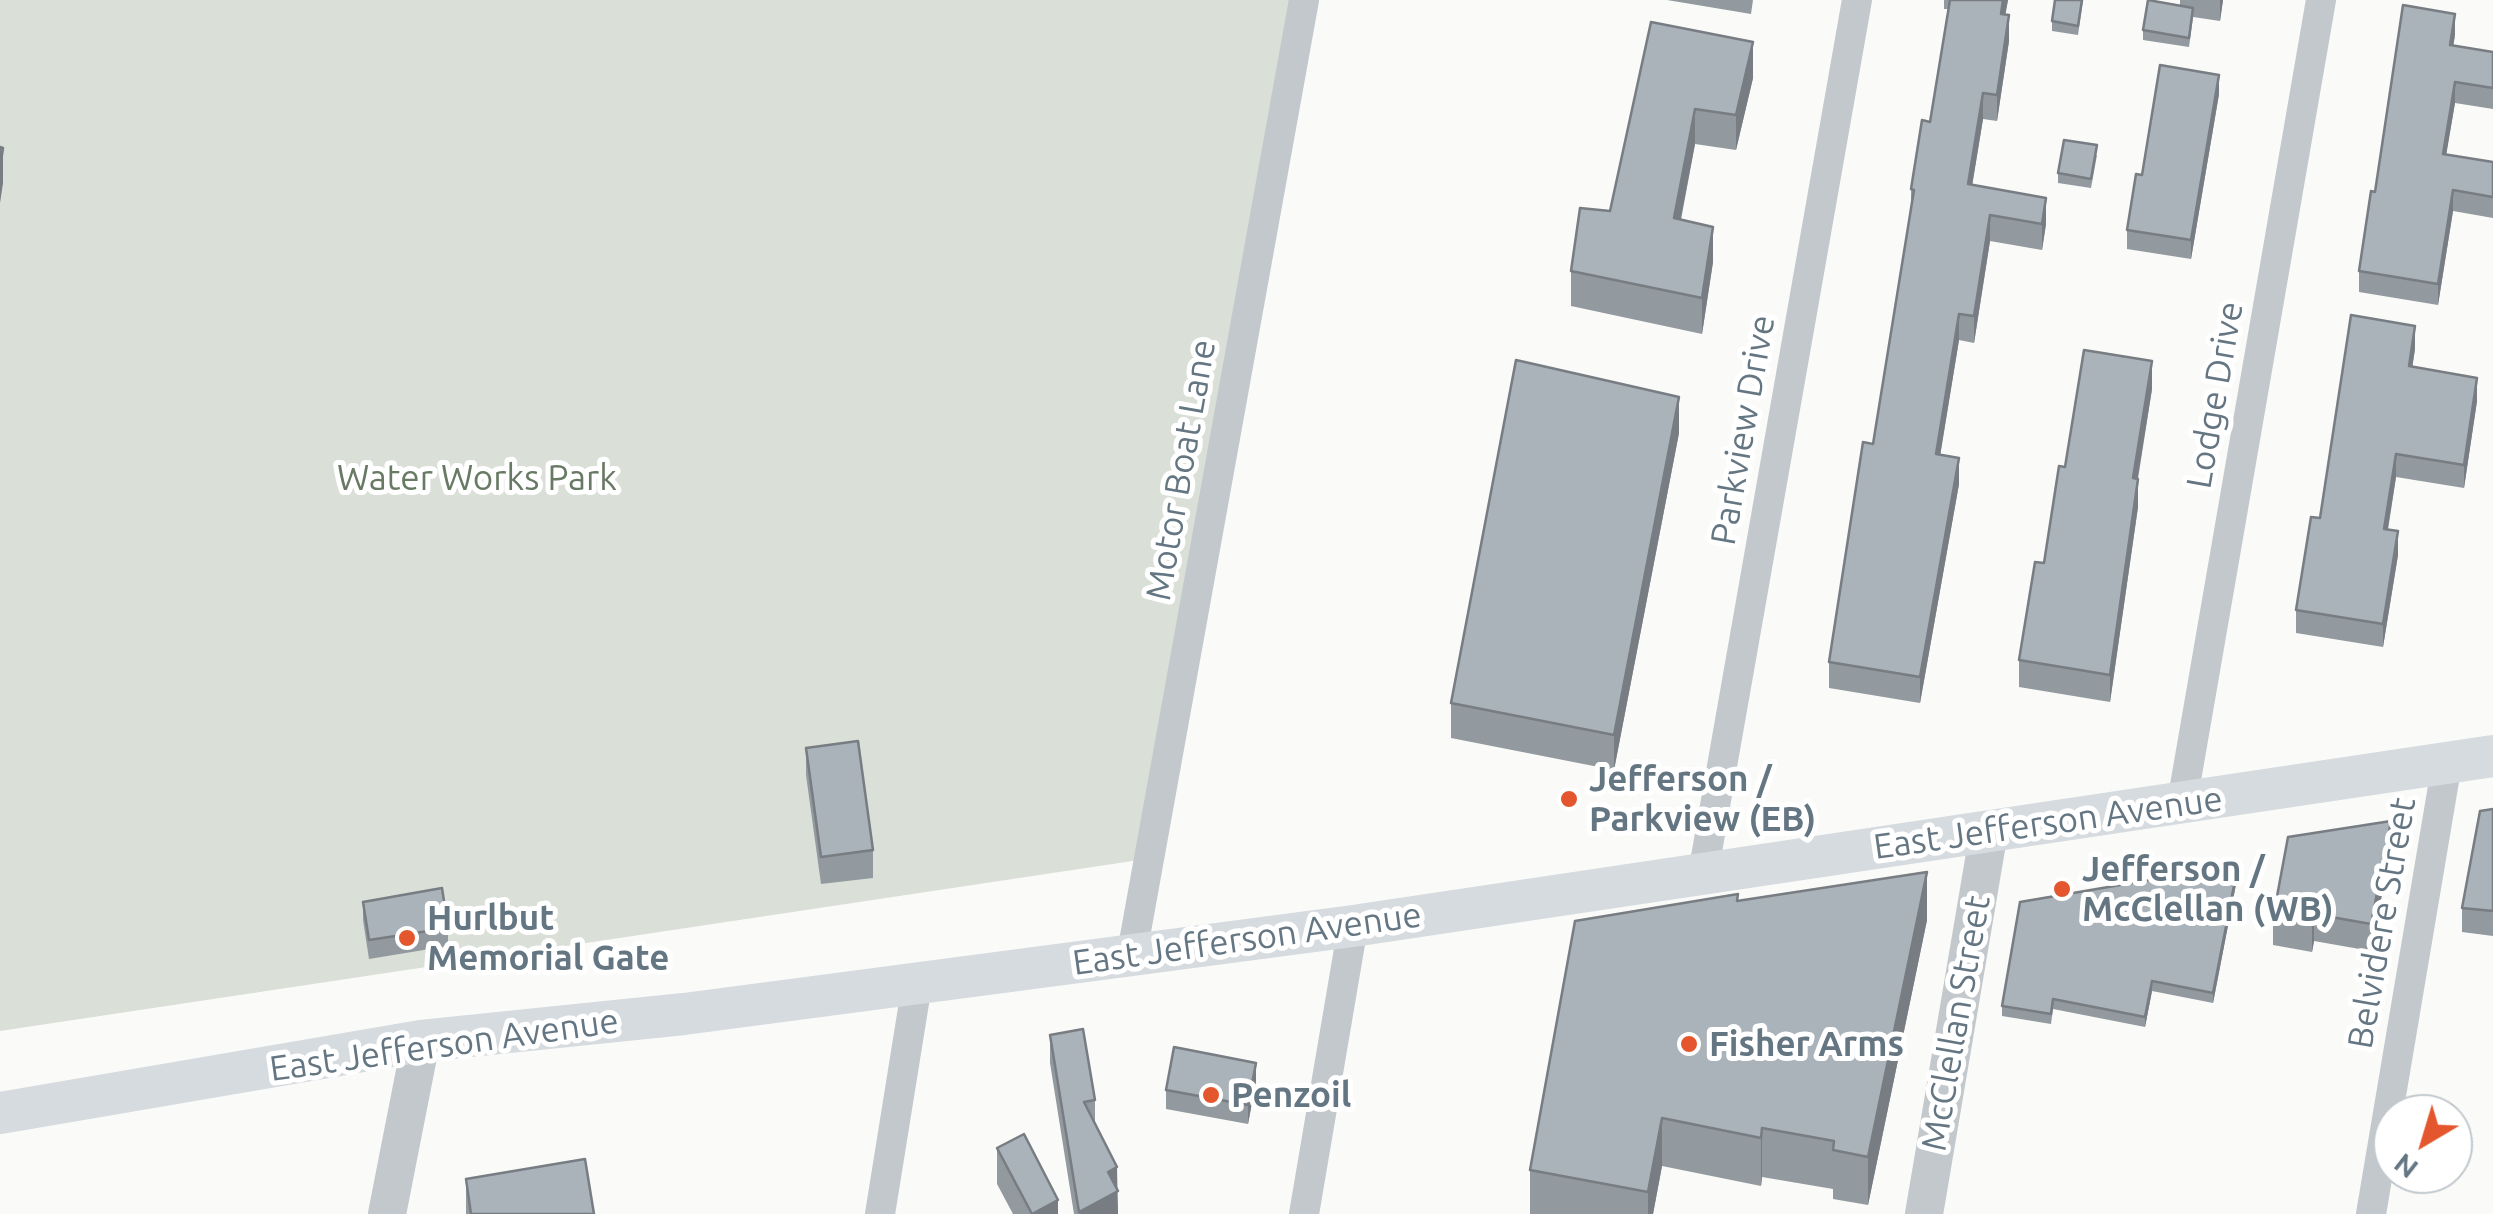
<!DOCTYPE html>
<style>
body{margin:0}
#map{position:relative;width:2493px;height:1214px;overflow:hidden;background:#fafaf8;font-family:Ubuntu,sans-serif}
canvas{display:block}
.north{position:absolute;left:2373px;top:1094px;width:100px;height:100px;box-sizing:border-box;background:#fff;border:2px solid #c1c8cd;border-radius:50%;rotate:218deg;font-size:28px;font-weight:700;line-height:40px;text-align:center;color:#657683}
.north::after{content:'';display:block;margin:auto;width:35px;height:45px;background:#e4572e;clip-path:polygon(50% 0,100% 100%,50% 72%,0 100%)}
</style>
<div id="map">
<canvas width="2493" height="1214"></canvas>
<div class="north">N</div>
</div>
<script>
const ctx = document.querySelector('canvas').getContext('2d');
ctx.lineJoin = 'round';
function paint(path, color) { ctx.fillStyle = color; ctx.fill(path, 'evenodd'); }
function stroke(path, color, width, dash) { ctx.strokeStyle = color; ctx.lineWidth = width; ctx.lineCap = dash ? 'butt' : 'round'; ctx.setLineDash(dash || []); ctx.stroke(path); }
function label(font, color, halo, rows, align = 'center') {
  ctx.font = font + ' Ubuntu,sans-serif'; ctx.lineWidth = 10; ctx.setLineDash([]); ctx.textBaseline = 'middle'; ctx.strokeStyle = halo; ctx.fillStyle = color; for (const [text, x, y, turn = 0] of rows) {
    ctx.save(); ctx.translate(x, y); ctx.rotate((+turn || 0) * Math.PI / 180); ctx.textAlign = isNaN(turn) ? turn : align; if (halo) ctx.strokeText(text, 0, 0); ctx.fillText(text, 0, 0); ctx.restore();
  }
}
const green = new Path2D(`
 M0,0h1294l-155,860 -1139,171z`);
const minor = new Path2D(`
 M2182,803l139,-803
 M1703,874l154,-874
 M1132,953l172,-953
 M880,1214l37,-230
 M1304,1214l49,-288
 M2371,1214l76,-451`);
const tertiary = new Path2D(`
 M387,1214l34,-173
 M1924,1214l65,-383`);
const secondary = new Path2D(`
 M0,1113l421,-72 263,-27 669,-88 1140,-170`);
const wall = new Path2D(`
 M1667,0h86l-2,14z
 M1944,0h64l-3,14 4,27 -12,80 -14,-2 -11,66 74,39 -4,26 -52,-9 -16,102 -15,-3 -19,115 19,29 -39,219 -91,-15v-26l44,-218 38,-234v-21l19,-67 18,-113h-4z
 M2083,0l-5,35 -26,-4v-10z
 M2180,0h43l-3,21 -27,-4 -4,30 -46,-7v-10l37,-24z
 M1651,22l102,56 -17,72 -41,-6 -14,76 32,42 -11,72 -131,-28v-35l39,-60z
 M2455,35l-2,11 40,6v57l-38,-6 -9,51 47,8v56l-40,-7 -15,94 -79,-13v-21z
 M2219,94l-28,165 -64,-10v-19l15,-55z
 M2097,155l-6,33 -33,-5v-10z
 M2415,349l-3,18 65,34 -13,87 -68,-11 -8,53 10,25 -15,92 -87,-14v-23l24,-92z
 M2152,389l-14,90v28l-28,195 -91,-15v-27l25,-97 21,-96z
 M1679,433l-65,337 -163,-32v-35z
 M806,748l67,102v28l-52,6 -15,-109z
 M2493,809v127l-31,-4v-24z
 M2391,848l-20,103 -57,-10 -2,11 -39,-7v-27z
 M2238,874l-25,129 -61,-12 -7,36 -92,-18 -2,15 -49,-8v-10z
 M1738,900l189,20 -59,285 -35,-6v-10l-71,-12 -1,9 -99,-20 -9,48h-123v-44z
 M363,902l85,26v18l-79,13 -6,-39z
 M1050,1035l45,65v23l22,67 1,24h-44l-24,-151z
 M1256,1081l-8,43 -82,-15v-19z
 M997,1148l61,66h-45l-16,-30z
 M466,1179l128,35h-128z`);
const shadedWall = new Path2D(`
 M2003,0h5l-7,40v-26z
 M2220,0h3l-3,21z
 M2455,14v21l-5,31v-21z
 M2009,15v26l-12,80v-26z
 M1753,42v36l-17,72v-35z
 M2219,75v19l-28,165v-19z
 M2455,82v21l-12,71v-20z
 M1983,93v26l-15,92v-27z
 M1695,109v35l-21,109v-35z
 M3,148v35l-3,20v-35z
 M2453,190v21l-15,94v-21z
 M2046,198v26l-4,26v-26z
 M1990,215v26l-16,102v-27z
 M1713,227v35l-11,72v-36z
 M1959,314v26l-23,141v-27z
 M2415,326v23l-6,41v-24z
 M2152,361v28l-19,117v-28z
 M2477,378v23l-13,87v-23z
 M1679,397v36l-65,337v-35z
 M2396,454v23l-12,75v-23z
 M1959,458v26l-39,219v-26z
 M2138,479v28l-28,195v-27z
 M2398,531v24l-15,92v-23z
 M2391,821v27l-20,103v-27z
 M2238,865v9l-25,129v-10z
 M1927,872v48l-59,285v-48z
 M2314,914v27l-2,11v-28z
 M2152,981v10l-7,36v-10z
 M1256,1063v18l-8,43v-19z
 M1662,1118v48l-9,48h-5v-22z
 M1762,1128v49l-1,9v-48z
 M1117,1167l1,47h-39l29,-42z
 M1058,1200v14h-26z`);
const building = new Path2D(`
 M1950,0h53l-2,14 8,1 -12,80 -14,-2 -15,91 78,14 -4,26 -52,-9 -16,101 -15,-2 -23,140 23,4 -39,219 -91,-15 34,-220 10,2 41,-254 -3,-1 11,-69 8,2z
 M2055,0h27l-4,26 -26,-5z
 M2148,0l45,8 -4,30 -46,-8z
 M2403,5l52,9 -5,31 43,7v36l-38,-6 -12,72 50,8v35l-40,-7 -15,94 -79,-13 12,-80 4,1z
 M1651,22l102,20 -17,73 -41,-6 -21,109 39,9 -11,71 -131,-27 9,-63 30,3z
 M2160,65l59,10 -28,165 -64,-10 9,-56 6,1z
 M2064,140l33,5 -6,34 -33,-6z
 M0,147l3,1 -3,20z
 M2351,315l64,11 -6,40 68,12 -13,87 -68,-11 -12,75 14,2 -15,93 -87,-14 15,-93 9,1z
 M2084,350l68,11 -19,117 5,1 -28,196 -91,-15 16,-98 9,1 15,-97 6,1z
 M1516,360l163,37 -65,338 -163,-32z
 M858,741l15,109 -52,7 -15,-109z
 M2493,809v102l-31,-3 18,-97z
 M2391,821l-20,103 -57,-10 -2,10 -39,-6 15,-81z
 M2238,865l-25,128 -61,-12 -7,36 -92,-18 -2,15 -49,-8 18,-104z
 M1927,872l-59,285 -35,-7 1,-9 -72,-13 -1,10 -99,-20 -14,74 -118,-22 45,-249 163,-27 -1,7z
 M442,888l6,40 -79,12 -6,-38z
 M1083,1029l12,71 -11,2 33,65 -9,5 10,19 -39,21 -29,-177z
 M1174,1047l82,16 -8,42 -82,-15z
 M1024,1134l34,66 -26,14 -35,-66z
 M585,1159l9,55h-123l-5,-35z`);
const markers = [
 [1569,799,10,"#e4572e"],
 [2062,889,10,"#e4572e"],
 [407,938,10,"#e4572e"],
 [1689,1044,10,"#e4572e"],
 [1211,1095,10,"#e4572e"]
];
const streetNames = [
 ["Lodge Drive",2215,395,-80],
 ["Parkview Drive",1743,430,-80],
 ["Motor Boat Lane",1181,470,-80],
 ["East Jefferson Avenue",2048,823,-8],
 ["Belvidere Street",2382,923,-80],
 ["East Jefferson Avenue",1247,939,-8],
 ["McClellan Street",1956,1023,-80],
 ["East Jefferson Avenue",444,1045,-8]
];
const parkNames = [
 ["Water Works Park",477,478]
];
const poiNames = [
 ["Jefferson /",1589,779],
 ["Parkview (EB)",1589,819],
 ["Jefferson /",2082,869],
 ["McClellan (WB)",2082,909],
 ["Hurlbut",427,918],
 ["Memorial Gate",427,958],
 ["Fisher Arms",1709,1044],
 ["Penzoil",1231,1095]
];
paint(green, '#dadfd7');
stroke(minor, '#c3c8cc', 30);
stroke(tertiary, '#c3c8cc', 38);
stroke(secondary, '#d6dbdf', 42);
paint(wall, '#929a9f');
paint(shadedWall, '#777d82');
paint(building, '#aab3b9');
stroke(building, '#777d82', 2.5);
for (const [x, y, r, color] of markers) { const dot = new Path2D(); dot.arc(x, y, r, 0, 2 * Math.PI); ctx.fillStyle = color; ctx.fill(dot); stroke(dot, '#fff', 4); }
label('35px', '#657683', '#fff', streetNames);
label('35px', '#687a64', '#fff', parkNames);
label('bold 35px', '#657683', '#fff', poiNames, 'left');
</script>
